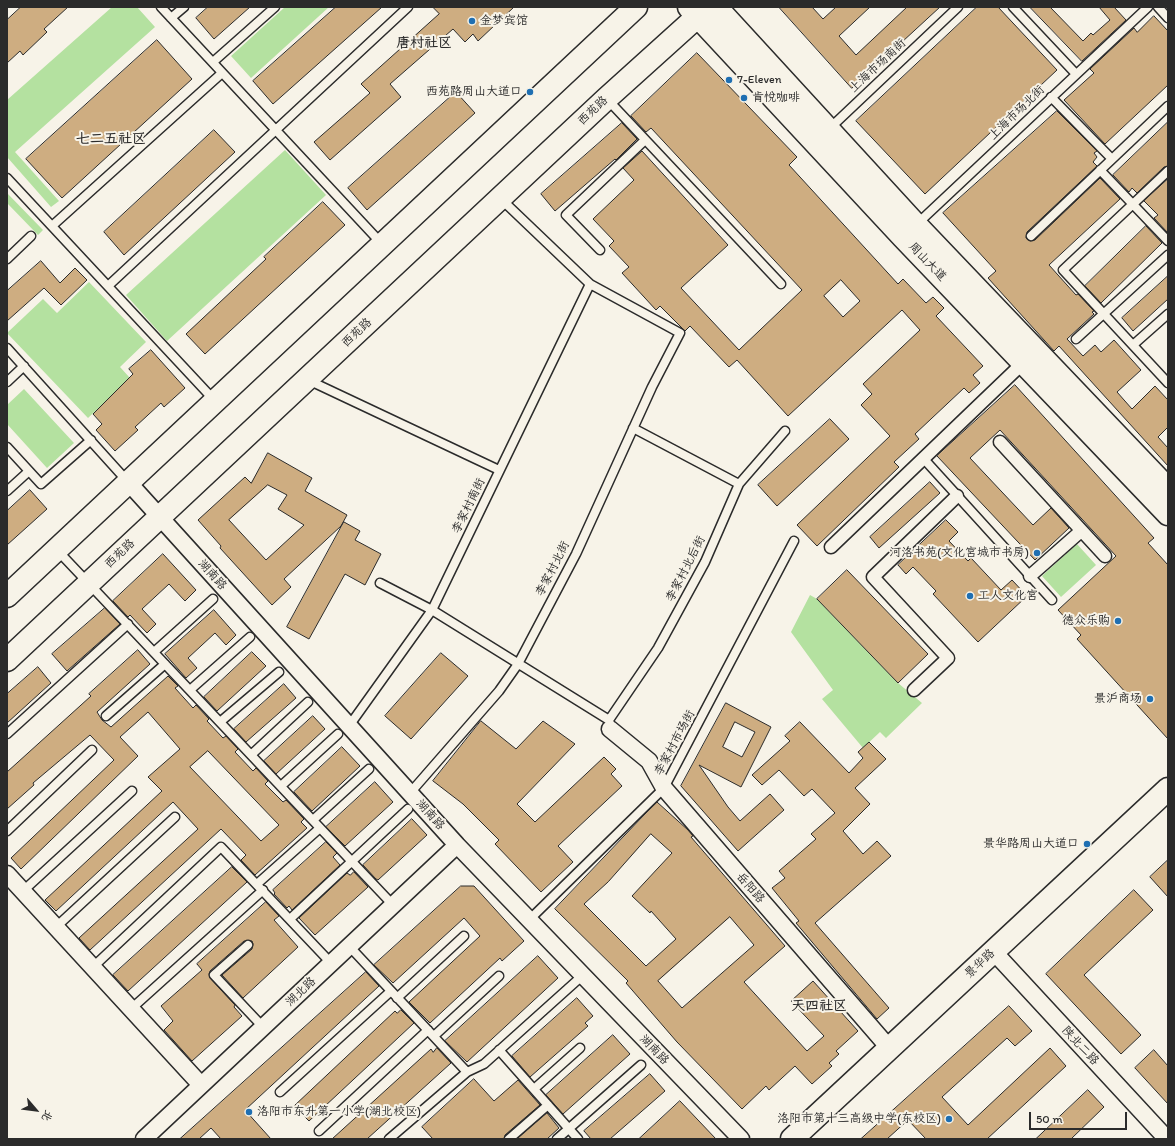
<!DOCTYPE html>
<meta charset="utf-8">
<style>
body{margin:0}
#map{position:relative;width:1175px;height:1146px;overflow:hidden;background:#f7f3e8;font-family:Itim,"LXGW WenKai TC",sans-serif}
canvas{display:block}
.frame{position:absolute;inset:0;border:8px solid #2b2b2b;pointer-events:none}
.north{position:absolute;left:16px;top:1090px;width:40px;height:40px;-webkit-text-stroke:3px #f7f3e8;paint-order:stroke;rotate:118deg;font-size:11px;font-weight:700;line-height:16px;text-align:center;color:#2b2b2b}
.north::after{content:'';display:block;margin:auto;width:14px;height:18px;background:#2b2b2b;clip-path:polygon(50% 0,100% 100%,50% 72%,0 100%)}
.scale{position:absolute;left:1029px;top:1112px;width:98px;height:18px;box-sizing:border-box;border:2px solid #2b2b2b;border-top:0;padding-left:5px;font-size:12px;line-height:14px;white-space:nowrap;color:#2b2b2b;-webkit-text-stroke:3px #f7f3e8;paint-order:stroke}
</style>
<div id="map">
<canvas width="1175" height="1146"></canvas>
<div class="frame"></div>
<div class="north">北</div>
<div class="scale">50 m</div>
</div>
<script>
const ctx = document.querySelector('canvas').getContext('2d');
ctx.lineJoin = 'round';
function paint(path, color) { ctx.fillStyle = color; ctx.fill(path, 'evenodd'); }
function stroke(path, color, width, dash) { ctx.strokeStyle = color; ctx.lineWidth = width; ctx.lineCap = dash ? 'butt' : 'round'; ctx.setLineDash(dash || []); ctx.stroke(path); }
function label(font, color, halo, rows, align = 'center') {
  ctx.font = font + ' Itim,"LXGW WenKai TC",sans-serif'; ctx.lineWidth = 4; ctx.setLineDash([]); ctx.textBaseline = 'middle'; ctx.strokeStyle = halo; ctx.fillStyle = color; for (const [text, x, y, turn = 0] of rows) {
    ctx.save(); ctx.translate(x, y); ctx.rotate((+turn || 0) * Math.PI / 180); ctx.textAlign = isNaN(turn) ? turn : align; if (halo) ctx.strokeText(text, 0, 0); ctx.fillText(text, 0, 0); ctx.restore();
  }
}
const green = new Path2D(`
 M112,7h25l18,20 -140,125 44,49 -8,6 -44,-50v-57z
 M285,7h44l-78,71 -20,-22z
 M285,150l41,45 -159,146 -41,-46z
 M7,193l36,37 -5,5 -31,-32z
 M89,282l57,60 -26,25 10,11 -42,40 -81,-85 36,-34 14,14z
 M24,389l50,54 -27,25 -40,-44v-19z
 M1077,544l19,21 -35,32 -19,-21z
 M810,595l7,4 81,84 24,20 -36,35 -6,-6 -17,16 -41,-49 11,-9 -42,-58z`);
const building = new Path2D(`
 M21,7h47l-24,22 3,3 -24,23 -3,-4 -13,12v-43z
 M208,7h42l-36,32 -18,-21z
 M336,7h46l-109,97 -20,-23z
 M433,7h81l-36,34 -5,-7 -8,8 -12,-13 -63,55 11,13 -71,63 -16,-18 56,-49 -9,-9 78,-70z
 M779,7h33l11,12 13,-12h34l-31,29 17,19 51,-48h33l-88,81z
 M977,7h21l59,63 -132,124 -69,-73z
 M1030,7h20l33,34 8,-8 2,2 17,-15 -11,-13h15l12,13 -44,41z
 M1154,16l14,15v54l-63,59 -41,-44 30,-27 -4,-4 44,-41 3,4z
 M157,40l35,39 -130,119 -36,-39z
 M697,53l100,104 -8,8 109,119 5,-5 23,24 7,-6 11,11 -8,8 47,50 -10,9 7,8 -11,10 -5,-5 -49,46 4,5 -25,23 5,5 -82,79 -20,-21 93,-89 -29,-31 11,-11 -9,-10 57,-54 -18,-20 -114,106 -51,-56 -8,7 -39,-41 -5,5 -25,-25 -4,4 -34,-37 7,-6 -20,-21 5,-5 -21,-22 41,-39 -11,-12 19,-17 86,94 -47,43 58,62 63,-60 -151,-162 -5,4 -15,-16zM841,280l19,21 -17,16 -19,-21z
 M456,92l19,21 -108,97 -19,-22z
 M1057,111l40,40 -3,2 3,4 -4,5 4,4 -70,66 -1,6 4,3 5,-1 65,-62 20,21 -71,66 27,30 2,-1 16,17 -2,1 2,2 -27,25 16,17 12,-11 6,7 13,-12 27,30 -24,22 15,17 23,-23 13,14v27l-10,10 10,11v18l-109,-120 -5,5 -66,-73 8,-7 -53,-58z
 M1168,122v44l-4,1 -27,26 -5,-5 -3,4 -16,-17z
 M622,123l15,16 -21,21 -1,-1 -60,52 -14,-17z
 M214,130l21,22 -111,103 -20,-23z
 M1168,179v54l-14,-15 4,-3 -14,-14z
 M323,202l22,23 -140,129 -19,-20 80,-75 -2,-2z
 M1146,226l16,17 -61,60 -16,-17z
 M41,261l19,22 15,-15 12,12 -26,25 -17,-17 -37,33v-30z
 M1168,276v23l-35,32 -11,-13z
 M151,350l34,38 -21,19 -3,-4 -26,24 3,3 -23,21 -19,-21 6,-6 -9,-10 40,-40 -4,-5z
 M1015,385l139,153 -6,5 20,22v174l-91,-100 4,-4 -23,-25 58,-54 -116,-126 -30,28 63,67 18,-17 18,20 -34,32 -98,-104z
 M830,419l19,20 -72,67 -19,-21z
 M268,453l44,25 -7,13 42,24 -6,11 -57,53 7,8 -19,18 -52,-57 1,-2 -23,-26 47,-43 6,6zM268,485l19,10 -9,14 26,16 -38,35 -37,-40z
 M930,482l10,11 -61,55 -9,-11z
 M30,490l17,19 -40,36v-34z
 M946,520l12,12 -9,9 19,20 3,-3 30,32 11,-10 15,16 -49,46 -45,-48 3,-3 -23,-24 -7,7 -8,-9z
 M344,522l16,9 -5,9 26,14 -16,31 -20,-11 -36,65 -22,-12z
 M163,554l33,36 -11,11 -16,-17 -27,25 14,15 -9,9 -17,-18 -2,2 -15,-16z
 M847,570l81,84 -30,29 -81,-84z
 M105,608l15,16 -53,47 -15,-17z
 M214,610l22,25 -10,10 -11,-12 -27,25 9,10 -11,10 -21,-24z
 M138,650l12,14 -53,48 5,8 9,7 57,-51 10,10 -3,2 18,20 3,-3 13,14 -2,2 16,17 3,-2 12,13 -3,3 18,19 3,-3 12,13 -3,3 18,18 3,-2 18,19 -3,3 6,6 -52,47 -14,-15 5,-5 -25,-26 -131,121 -11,-12 119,-109 -25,-27 -117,109 -11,-11 117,-109 -14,-14 32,-28 -32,-37 -28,25 18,19 -117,113 -10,-11 103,-98 -24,-25 -57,48 1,2 -27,24v-37l84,-76 -2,-2zM208,751l71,74 -18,16 -71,-74z
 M252,652l14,14 -49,45 -13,-14z
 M441,653l27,23 -57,63 -26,-23z
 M38,667l13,16 -44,40v-29z
 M284,684l12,14 -50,44 -12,-13z
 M726,703l45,24 -30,60 -42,-22 29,42 12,14 30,-27 14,16 -46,41 -57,-65zM735,722l20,10 -13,25 -19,-10z
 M313,716l12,13 -49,45 -12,-13z
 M481,721l35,28 27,-28 32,23 -58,60 18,18 69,-65 12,12 -5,5 11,12 -64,60 15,16 -32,30 -46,-48 4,-4 -36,-36 -30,-23z
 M800,722l49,51 14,-15 -5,-6 11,-10 17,17 -31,29 15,16 -27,27 20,23 14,-13 14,15 -76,67 74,85 -12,11 -81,-96 3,-2 -27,-33 13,-10 -6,-7 37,-32 -5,-5 24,-21 -23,-24 -8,7 -25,-26 -17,15 -10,-10 38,-34 -5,-5z
 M342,747l18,19 -48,45 -18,-19z
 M375,782l18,20 -48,44 -19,-19z
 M657,802l31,28 5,6 -2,1 94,109 -41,36 63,69 17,-15 -33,-35 22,-20 45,50 -22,20 3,3 -10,9 3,3 -20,18 -17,-18 -26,24 -3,-4 -24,23 -65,-67 -51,-59 2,-2 -73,-72zM651,834l21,19 -40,43 18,17 1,-2 25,28 -30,27 -62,-62 24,-22zM730,917l24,28 -72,63 -24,-27z
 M412,819l15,16 -49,45 -2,-1 -13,-14z
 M326,842l11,11 -4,4 7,8 -48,45 -3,-4 -2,2 -13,-14 1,-1 -2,-3z
 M1168,860v37l-18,-20z
 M232,867l15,15 -119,109 -15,-16z
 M354,872l14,15 -53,48 -16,-17 48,-45 3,2z
 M461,886h13l50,55 -22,20 -2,-3 -70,65 -21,-21 71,-66 -16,-18 -71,65 -19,-18z
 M1134,890l19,20 -69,65 57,60 -20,19 -75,-80z
 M266,902l13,14 -5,4 24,27 -55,51 -21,-23 30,-26 1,-5 -1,-3h-8l-34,30 -1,3 1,4 25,27 -1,2 8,9 -50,45 -28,-31 9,-9 -12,-15 41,-36 -5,-6z
 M538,956l20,22 -91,84 -22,-21z
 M366,972l13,14 -134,124 26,29h-50l-10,-11 -12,11h-19z
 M577,998l16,18 -8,7 3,3 -58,51 -18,-21z
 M1009,1006l23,25 -17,15 -8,-8 -65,59 26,28 82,-77 16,18 -79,73h-61l-18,-19 -21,19h-26z
 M401,1010l13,13 -105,98 -15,-15 101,-95 2,2z
 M613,1035l17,19 -67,60 -17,-19z
 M437,1048l14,15 -84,76h-35l99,-90 2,3z
 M1154,1050l14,16v38l-33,-36z
 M650,1074l15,17 -55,48h-19l-7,-8z
 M474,1079l20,22 24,-21 22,25 -35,30 -1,4h-71l-11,-12z
 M1088,1090l16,17 -33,32h-35z
 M680,1101l36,38h-77z
 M547,1113l12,15 -12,11h-30z`);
const service = new Path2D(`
 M161,7l221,237
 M1013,7l63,67
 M1158,7l10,11
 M171,18l13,-11
 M213,62l62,-55
 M1051,97l61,62
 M607,99l174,185
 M829,129l129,-122
 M1100,170l68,71
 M1168,171l-105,99 105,113
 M7,178l208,223
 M917,224l231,-217
 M52,226l170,-153
 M1031,236l137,-130
 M600,250l-34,-35 79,-75
 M7,259l24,-23
 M108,286l300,-279
 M1076,339l92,-84
 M1133,345l35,-31
 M7,348l121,134
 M308,380l191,90
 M7,382l17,-16
 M633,428l106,56
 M7,447l34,37 50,-44
 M923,458l129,142
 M7,491l22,-20
 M57,550l336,355
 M380,583l52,27 177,110 1,4
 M154,652l59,-53
 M190,690l60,-53
 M106,716l59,-52
 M609,720l49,-72 47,-86 34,-78 46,-53
 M220,722l59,-50
 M349,726l83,-116 158,-326
 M7,734l121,-110
 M251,755l57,-53
 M281,786l57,-52
 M410,793l89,-102 19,-27 58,-110 76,-167 28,-54 -90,-49 -89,-85
 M313,820l56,-51
 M7,831l85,-81
 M257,884l63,-56
 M23,891l109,-100
 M290,919l118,-110
 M529,920l135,-132 130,-247
 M56,927l119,-110
 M248,945l-34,30 49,52
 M349,946l118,126
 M93,967l128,-120 110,116
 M397,998l67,-62
 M131,1009l132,-119
 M434,1036l65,-60
 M499,1050l79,89
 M534,1089l46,-41
 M280,1092l111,-101
 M319,1131l109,-101
 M389,1139l78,-67 17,-8 98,-88
 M509,1139l39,-34
 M557,1139l84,-74`);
const pedestrian = new Path2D(`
 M1000,442l105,114
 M831,547l193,-185
 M1030,576l51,-45
 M914,690l34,-32 -75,-81 84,-81`);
const minor = new Path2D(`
 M129,483l328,362 284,294
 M610,729l39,32 15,27 226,261
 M7,874l194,211
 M994,952l173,187
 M144,1139l313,-294`);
const secondary = new Path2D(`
 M792,1139l376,-350`);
const primary = new Path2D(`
 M689,7l214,230 265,277
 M716,7l200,218 252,264
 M7,596l629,-589
 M7,660l599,-561 102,-92`);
const markers = [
 [472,21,4,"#1f6fb2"],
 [729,80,4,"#1f6fb2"],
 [530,92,4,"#1f6fb2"],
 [744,98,4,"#1f6fb2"],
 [1037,553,4,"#1f6fb2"],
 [970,596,4,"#1f6fb2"],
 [1118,621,4,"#1f6fb2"],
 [1150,699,4,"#1f6fb2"],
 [1087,844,4,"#1f6fb2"],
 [249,1112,4,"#1f6fb2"],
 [949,1119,4,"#1f6fb2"]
];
const poiNames = [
 ["金梦宾馆",480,21,"left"],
 ["7-Eleven",737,80,"left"],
 ["西苑路周山大道口",522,92],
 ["肯悦咖啡",752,98,"left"],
 ["河洛书苑(文化宫城市书房)",1029,553],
 ["工人文化宫",978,596,"left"],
 ["德众乐购",1110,621],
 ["景沪商场",1142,699],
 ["景华路周山大道口",1079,844],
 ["洛阳市东升第一小学(湖北校区)",257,1112,"left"],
 ["洛阳市第十三高级中学(东校区)",941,1119]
];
const streetNames = [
 ["上海市场南街",878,66,-43],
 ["西苑路",593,111,-43],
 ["上海市场北街",1017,113,-44],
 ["周山大道",927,262,46],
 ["西苑路",357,333,-43],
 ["李家村南街",469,506,-64],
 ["西苑路",120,554,-43],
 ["李家村北街",553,569,-63],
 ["李家村北后街",686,569,-63],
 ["湖南路",212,575,48],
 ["李家村市场街",675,743,-62],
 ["湖南路",430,815,48],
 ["岳阳路",750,888,49],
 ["景华路",980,964,-43],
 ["湖北路",301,992,-43],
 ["陕北二路",1080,1046,47],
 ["湖南路",654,1050,46]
];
const quarterNames = [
 ["唐村社区",424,43],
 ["七二五社区",111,139],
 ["天四社区",819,1006]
];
paint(green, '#b4e1a0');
paint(building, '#cead81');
stroke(building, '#2b2b2b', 1);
stroke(service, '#2b2b2b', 11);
stroke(pedestrian, '#2b2b2b', 15);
stroke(minor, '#2b2b2b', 19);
stroke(secondary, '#2b2b2b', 25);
stroke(primary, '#2b2b2b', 25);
stroke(service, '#f7f3e8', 8);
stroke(pedestrian, '#f7f3e8', 12);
stroke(minor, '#f7f3e8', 16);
stroke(secondary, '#f7f3e8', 22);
stroke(primary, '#f7f3e8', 22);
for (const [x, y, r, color] of markers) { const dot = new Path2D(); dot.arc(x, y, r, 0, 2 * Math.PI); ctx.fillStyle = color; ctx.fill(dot); stroke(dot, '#f7f3e8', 1.5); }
label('12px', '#2b2b2b', '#f7f3e8', poiNames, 'right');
label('12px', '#2b2b2b', '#f7f3e8', streetNames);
label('bold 14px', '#2b2b2b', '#f7f3e8', quarterNames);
</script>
